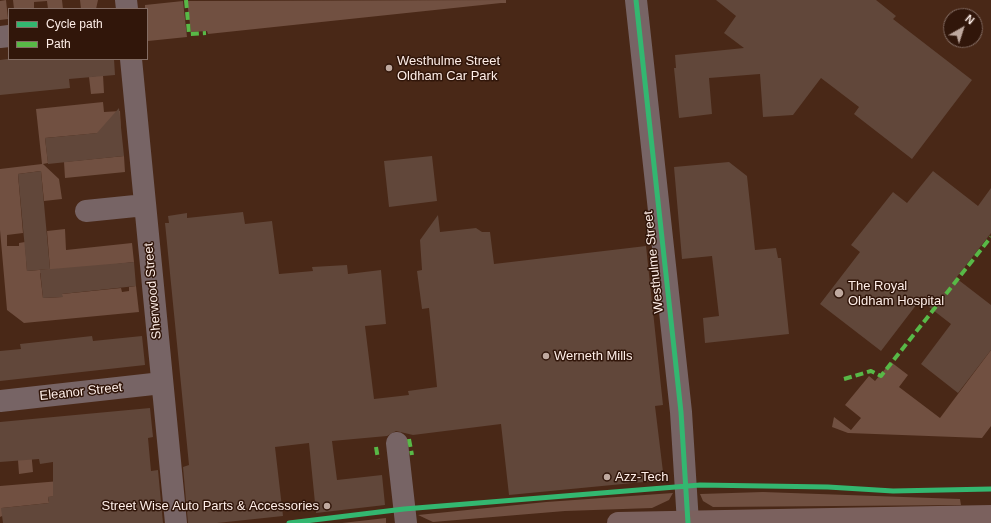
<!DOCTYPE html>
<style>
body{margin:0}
#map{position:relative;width:991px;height:523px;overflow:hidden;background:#492817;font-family:Helvetica,sans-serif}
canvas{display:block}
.legend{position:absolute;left:8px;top:8px;width:140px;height:52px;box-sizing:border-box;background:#31160a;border:1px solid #836c63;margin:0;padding:5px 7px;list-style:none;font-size:12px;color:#feeee8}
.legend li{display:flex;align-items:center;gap:8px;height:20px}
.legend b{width:20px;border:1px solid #836c63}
.north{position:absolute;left:943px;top:8px;width:40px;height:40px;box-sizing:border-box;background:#31160a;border:1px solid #836c63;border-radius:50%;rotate:39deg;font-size:11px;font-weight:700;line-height:16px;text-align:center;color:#feeee8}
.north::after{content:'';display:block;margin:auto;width:14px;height:18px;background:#bfa99f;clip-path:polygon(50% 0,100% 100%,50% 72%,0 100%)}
</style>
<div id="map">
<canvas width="991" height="523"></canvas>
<ul class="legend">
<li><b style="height:5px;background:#33b770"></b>Cycle path</li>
<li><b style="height:5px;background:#58b947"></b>Path</li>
</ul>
<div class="north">N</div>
</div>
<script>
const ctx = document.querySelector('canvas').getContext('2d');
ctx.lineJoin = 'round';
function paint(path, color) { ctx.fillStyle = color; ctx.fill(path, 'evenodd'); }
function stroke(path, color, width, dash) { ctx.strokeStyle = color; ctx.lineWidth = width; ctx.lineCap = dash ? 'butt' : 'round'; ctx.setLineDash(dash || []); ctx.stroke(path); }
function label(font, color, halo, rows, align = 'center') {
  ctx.font = font + ' Helvetica,sans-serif'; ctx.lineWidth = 3; ctx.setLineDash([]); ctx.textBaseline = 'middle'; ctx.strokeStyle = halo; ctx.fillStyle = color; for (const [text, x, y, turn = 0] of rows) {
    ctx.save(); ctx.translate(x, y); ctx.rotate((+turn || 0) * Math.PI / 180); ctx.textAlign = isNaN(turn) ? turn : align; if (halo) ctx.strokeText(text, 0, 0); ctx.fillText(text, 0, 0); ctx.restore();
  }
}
const green = new Path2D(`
 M6,0l2,19 -8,1v-19z
 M13,0h49l1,9h-15l-1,-8 -13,1v7h-20z
 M80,0h18l-2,9h-15z
 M506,0v3h-5l-293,31 -1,-3 -16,1 -4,-31z
 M183,1l4,36 -39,4 -1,-32h-2v-4z
 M103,75l1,18 -13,1 -2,-17z
 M103,102l1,10 16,-1 1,20 -76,7 3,25 -5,1 16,15 3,20 -18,2 -3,-30 -23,3 5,59 -16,2v11h12v-3l6,-1 2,29 23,-2 -3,-38 18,-2 1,21 66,-7 2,19 -94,11 3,25 19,-1v-3l59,-6 1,4 7,-1v-4l7,-1 3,26 -115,11 -17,-13 -7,-80v-61l42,-5 -6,-55z
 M124,156l1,16 -60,6 -1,-16z
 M991,350v76l-9,12 -134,-5 -16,-6 2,-10 17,13 10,-12 -16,-13 24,-29 6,5 16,-19 17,13 -9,12 41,31z
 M31,450l2,22 -14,2 -1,-14z
 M60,481l1,15 -13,1 1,6 -47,5v8l-2,1v-31z
 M763,492l197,7 1,6 -248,2 -10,-6 -3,-7z
 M673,493l-4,7 -17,8 -87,3 -132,11 -15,-7 128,-13z
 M386,518v5h-44z`);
const building = new Path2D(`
 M716,0h160l20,16 -3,3 79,61 -60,79 -58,-45 5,-7 -38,-29 -28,37 -30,2 -3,-43 -51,4 3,36 -33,4 -5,-50h2l-1,-13 69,-7 -20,-15 12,-17z
 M7,59h107l1,16 -46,4 1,9 -70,7v-35z
 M119,108l5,48 -76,8 -3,-26 52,-5z
 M432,156l5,45 -48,6 -5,-46z
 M729,162l18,14 8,74 21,-2 2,10h3l8,76 -84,9 -2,-25 16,-2 -7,-60 -30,3 -8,-92z
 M41,171l9,98 -23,2 -9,-97z
 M933,171l45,35 13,-18v45l-35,45 35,27v45l-33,43 -37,-29 30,-40 -31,-24 -39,51 -61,-47 40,-52 -9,-7 42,-53 14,11z
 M243,212l2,12 27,-3 7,53 34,-3 -1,-4 35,-2 1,9 33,-4 5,54 -21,2 9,73 35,-4 -1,-4 29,-4 -8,-79 -7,1 -5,-38 5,-1 -2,-30 18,-25 2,17 36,-4 6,4h8l4,32 152,-18 17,159 -8,1 9,74 -155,15 -8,-71 -88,11 -17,-4 -9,5 -55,5 5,39 45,-5 3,30 -69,8 -7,-70 -34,4 8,69 -66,7h-29l-5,-56 6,-2 -24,-242h4l-1,-7 19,-3v5z
 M134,262l2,24 -74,8 1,3 -20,1 -3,-28z
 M92,336l1,5 49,-5 3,29 -145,16v-30l21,-2 -1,-5z
 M150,408l3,29 -5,1 3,33 7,-1 5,53h-160l-2,-15 48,-5 -1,-6 5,-1v-34l-13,2 -1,-5 -39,3v-40z`);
const minor = new Path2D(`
 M126,0l1,9
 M636,0l45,412 7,111
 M0,37l9,-1
 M131,59l45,464
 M86,211l59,-6
 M0,401l162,-18
 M397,443l9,80`);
const major = new Path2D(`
 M618,523l373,-7`);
const quiet = new Path2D(`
 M186,0l3,34 17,-1
 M844,379l27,-8 10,5 110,-139
 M409,439l3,16
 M376,447l2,12`);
const cycleway = new Path2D(`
 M636,0l45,412 7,111
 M289,523l115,-14 296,-24 128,2 65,4 98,-2`);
const markers = [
 [389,68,4,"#bfa99f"],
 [839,293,5,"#bfa99f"],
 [546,356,4,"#bfa99f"],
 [607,477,4,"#bfa99f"],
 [327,506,4,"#bfa99f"]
];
const poiNames = [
 ["Westhulme Street",397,61],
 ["Oldham Car Park",397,76],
 ["The Royal",848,286],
 ["Oldham Hospital",848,301],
 ["Werneth Mills",554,356],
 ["Azz-Tech",615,477],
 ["Street Wise Auto Parts & Accessories",319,506,"right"]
];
const streetNames = [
 ["Westhulme Street",654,262,-96],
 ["Sherwood Street",153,291,-95],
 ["Eleanor Street",81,392,-6]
];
paint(green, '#715041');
paint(building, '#61473a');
stroke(minor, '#776465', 22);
stroke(major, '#7b615e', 22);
stroke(quiet, '#58b947', 4, [8, 4]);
stroke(cycleway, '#33b770', 5);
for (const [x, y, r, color] of markers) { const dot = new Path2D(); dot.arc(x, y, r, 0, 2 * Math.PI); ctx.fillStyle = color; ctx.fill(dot); stroke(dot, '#31160a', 1.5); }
label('13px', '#feeee8', '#31160a', poiNames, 'left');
label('13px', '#feeee8', '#31160a', streetNames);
</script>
